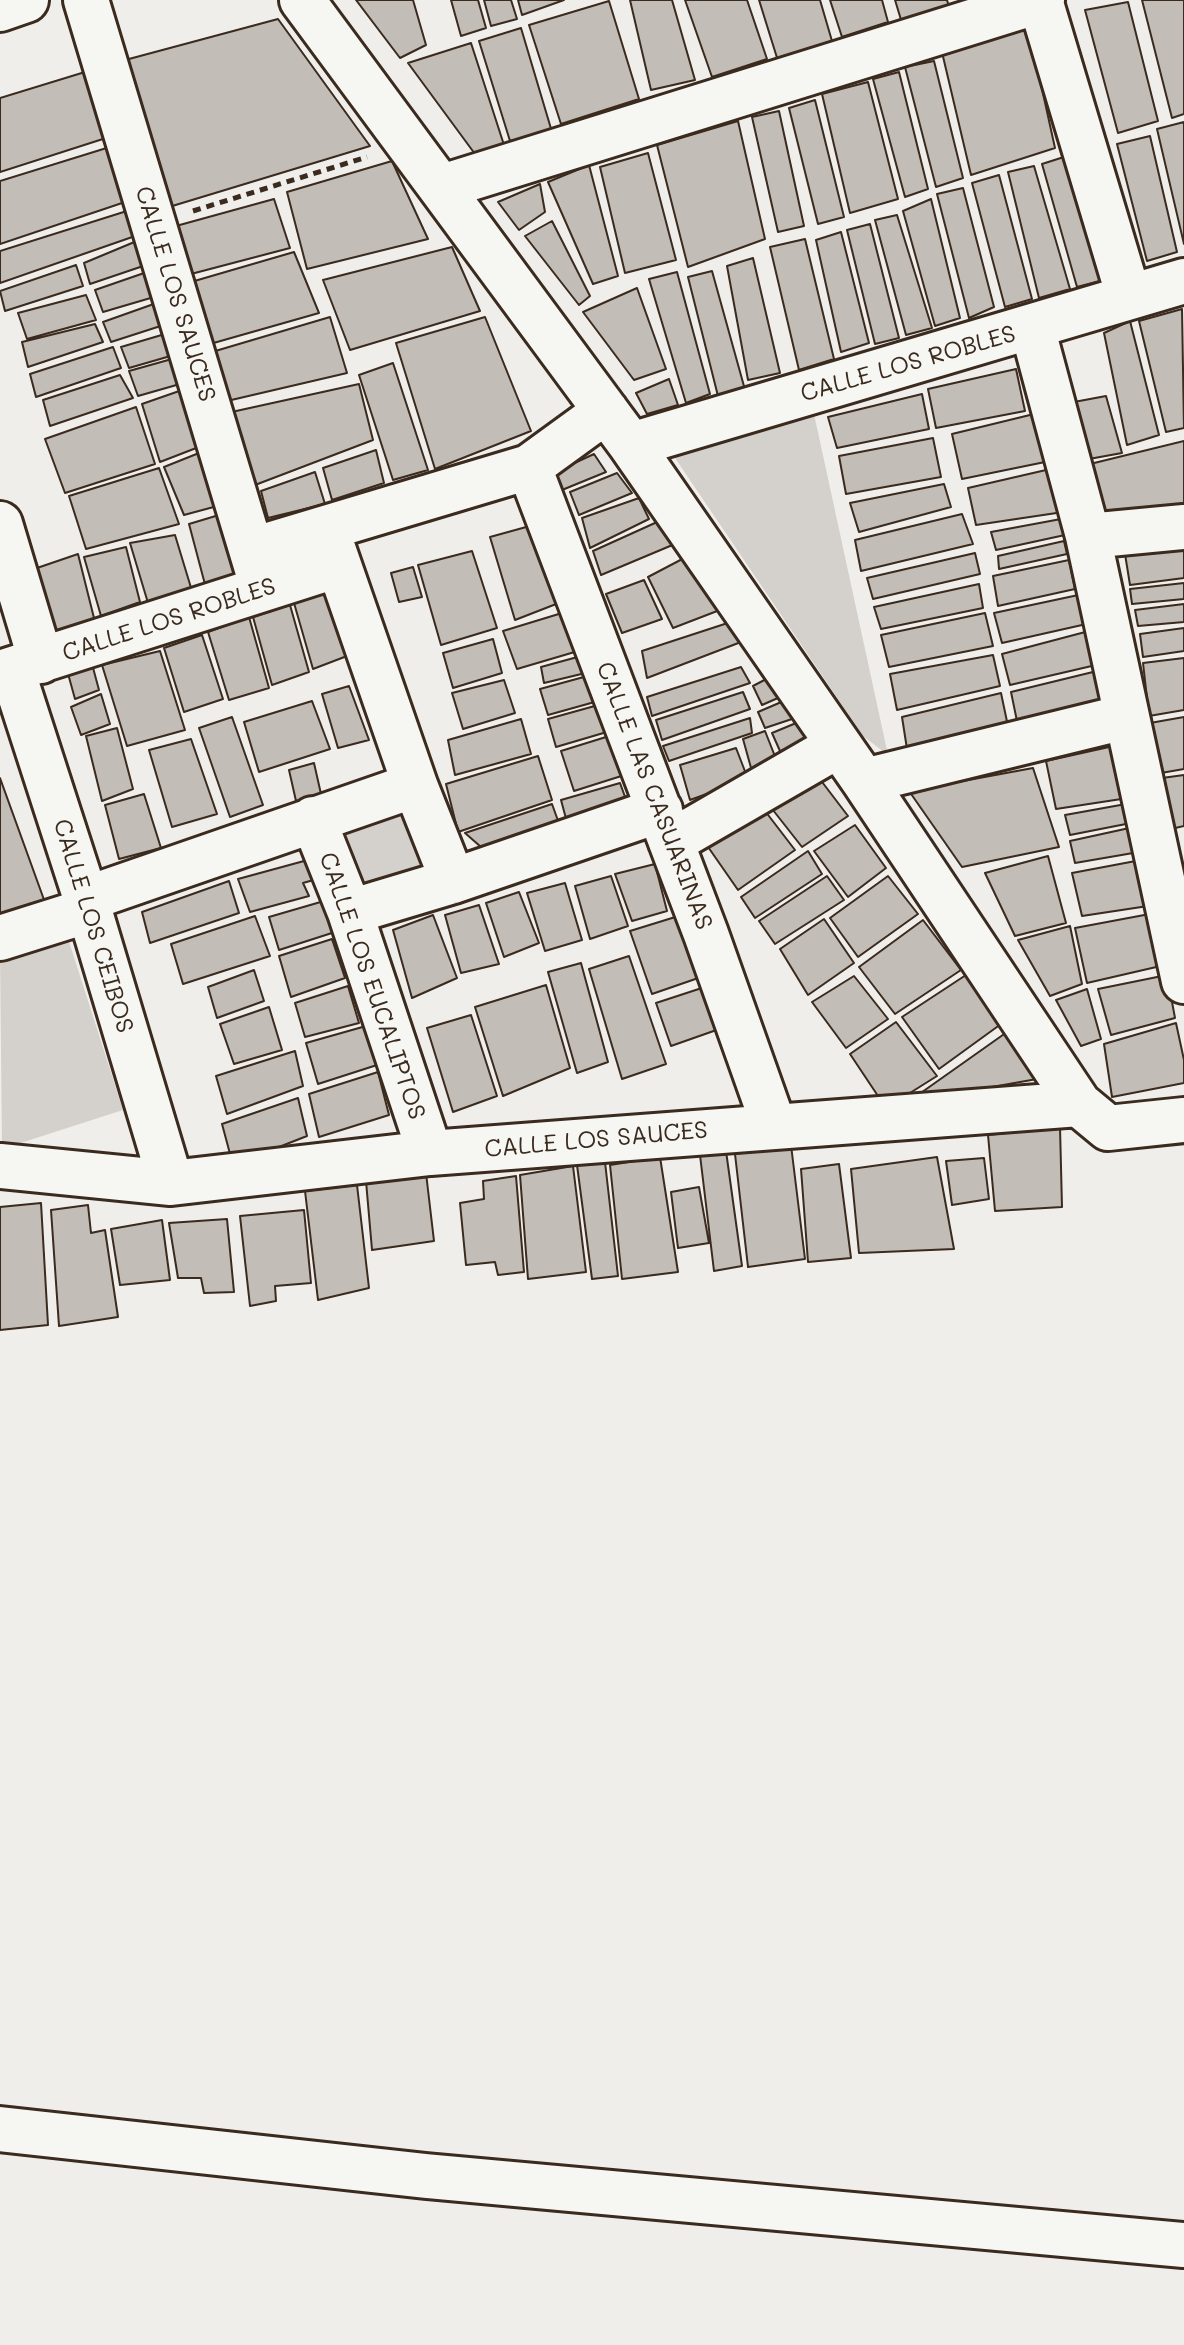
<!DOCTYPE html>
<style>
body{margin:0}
canvas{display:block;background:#efeeea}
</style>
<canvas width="1184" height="2345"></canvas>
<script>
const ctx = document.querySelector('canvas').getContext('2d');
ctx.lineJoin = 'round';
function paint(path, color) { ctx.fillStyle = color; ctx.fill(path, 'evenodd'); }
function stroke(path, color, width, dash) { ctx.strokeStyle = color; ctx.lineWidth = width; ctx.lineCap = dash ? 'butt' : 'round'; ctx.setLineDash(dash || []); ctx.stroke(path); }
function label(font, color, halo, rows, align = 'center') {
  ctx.font = font + ' Mali,sans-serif'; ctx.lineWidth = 8; ctx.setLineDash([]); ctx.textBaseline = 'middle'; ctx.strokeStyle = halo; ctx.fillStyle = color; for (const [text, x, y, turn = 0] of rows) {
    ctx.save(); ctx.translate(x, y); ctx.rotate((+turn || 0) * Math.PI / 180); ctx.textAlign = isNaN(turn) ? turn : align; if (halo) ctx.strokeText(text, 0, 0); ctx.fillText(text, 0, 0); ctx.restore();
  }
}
const green = new Path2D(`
 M814,414l74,341 -25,-19 -190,-281z
 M386,804l34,18 8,33 -21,31 -33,7 -31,-20 -9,-31 21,-29z
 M65,929l58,181 -121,39 -2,-199z`);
const building = new Path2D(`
 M356,0h57l13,45 -26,13z
 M451,0h27l8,28 -25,8z
 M484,0h27l6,19 -26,7z
 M518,0h46l-42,15z
 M630,0h42l23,80 -44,10z
 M685,0h62l20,59 -55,18z
 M759,0h61l12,41 -54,20z
 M830,0h52l6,22 -46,15z
 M895,0h52l3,10 -48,13z
 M1142,0h42v114l-12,4z
 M609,1l30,98 -78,25 -32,-99z
 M1128,2l30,119 -40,12 -33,-123z
 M278,19l92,127 -201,61 -55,-144z
 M1028,25l27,123 -84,27 -30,-127z
 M521,28l31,104 -42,9 -31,-100z
 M471,43l33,102 -29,9 -67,-91z
 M934,61l29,117 -27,9 -31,-120z
 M85,72l21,66 -106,34v-74z
 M899,72l29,117 -23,8 -32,-118z
 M868,82l30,117 -48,14 -28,-119z
 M815,100l29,117 -26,7 -29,-116z
 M779,111l25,115 -26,6 -26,-115z
 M738,121l27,118 -77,28 -31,-122z
 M1184,122v122l-27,-115z
 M1150,136l27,116 -30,9 -30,-117z
 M113,146l18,54 -131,44v-63z
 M648,153l28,107 -51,13 -25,-106z
 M1067,156l37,124 -27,7 -35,-123z
 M392,161l36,78 -121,30 -20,-77z
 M589,165l29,111 -25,8 -45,-102z
 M1034,166l36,123 -31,9 -31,-126z
 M999,175l33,124 -27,8 -33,-124z
 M540,184l5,28 -26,18 -21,-28z
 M963,188l31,119 -25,11 -32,-124z
 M274,199l16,49 -99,26 -15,-48z
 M931,199l29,119 -25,8 -32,-115z
 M130,210l8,25 -138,48v-32z
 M897,215l35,113 -26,7 -31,-115z
 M552,221l38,75 -11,9 -54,-69z
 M870,224l29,114 -24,6 -28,-114z
 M841,232l28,111 -28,9 -25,-112z
 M144,238l8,25 -62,21 -6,-21z
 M805,239l29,120 -35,11 -29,-123z
 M452,247l28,64 -130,39 -27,-70z
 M294,252l25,61 -109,31 -19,-62z
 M753,258l27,115 -32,7 -21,-114z
 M76,265l7,21 -78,25 -5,-20z
 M712,271l35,126 -27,7 -32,-127z
 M147,272l7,25 -51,15 -8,-22z
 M677,272l33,122 -24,9 -37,-124z
 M637,288l29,81 -32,11 -51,-68z
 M86,295l10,25 -69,19 -9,-26z
 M165,300l8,22 -62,20 -8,-20z
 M1182,309l2,119 -18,4 -27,-111z
 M330,317l17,56 -120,28 -15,-49z
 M485,317l46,114 -96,38 -39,-126z
 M1130,321l29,114 -32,10 -23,-112z
 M95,324l8,18 -75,25 -6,-25z
 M165,334l9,21 -45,13 -8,-21z
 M113,347l8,21 -85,29 -6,-23z
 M179,357l8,25 -49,14 -9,-25z
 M393,363l35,107 -35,10 -34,-105z
 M1016,369l9,42 -89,17 -8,-39z
 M120,375l13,23 -83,28 -7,-26z
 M669,379l9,26 -31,9 -11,-21z
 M359,384l14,56 -118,45 -28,-72z
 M185,389l19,56 -44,17 -18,-58z
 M922,394l7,35 -92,19 -9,-31z
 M1106,396l16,57 -33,6 -15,-57z
 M136,407l19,57 -90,29 -20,-54z
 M1034,414l11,48 -83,17 -10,-45z
 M933,438l8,39 -95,17 -7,-38z
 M1184,441v64l-82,13 -12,-54z
 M376,450l8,33 -52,17 -9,-32z
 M199,453l22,52 -37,10 -20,-48z
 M594,454l12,18 -44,18 -7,-18z
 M1059,467l11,44 -94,14 -8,-37z
 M159,468l20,56 -93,25 -17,-53z
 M315,472l10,32 -57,14 -7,-27z
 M617,473l15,20 -53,22 -9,-23z
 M944,484l7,23 -92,25 -9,-29z
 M639,498l10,21 -59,29 -8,-30z
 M229,512l13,70 -35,10 -18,-68z
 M962,514l11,30 -112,27 -6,-31z
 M666,518l16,23 -81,34 -8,-24z
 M1061,519l4,16 -69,15 -5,-18z
 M537,524l32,75 -54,21 -25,-83z
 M175,535l17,56 -44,12 -18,-60z
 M1064,541l3,13 -68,15 -1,-13z
 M1184,545v33l-54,7 -5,-31z
 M126,547l14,55 -39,14 -17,-59z
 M472,551l25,77 -56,17 -23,-80z
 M975,553l5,21 -107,25 -6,-21z
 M78,554l17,68 -38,11 -20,-65z
 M688,556l37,52 -52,20 -25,-51z
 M1069,560l6,29 -77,17 -5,-30z
 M413,567l9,30 -23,5 -8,-29z
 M644,580l18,39 -40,14 -16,-39z
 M1184,583v16l-52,5 -2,-15z
 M979,584l4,24 -102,21 -7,-22z
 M323,591l24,65 -34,13 -19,-66z
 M1083,594l8,29 -89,20 -8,-30z
 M1184,604v18l-46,4 -3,-16z
 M290,605l19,67 -37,13 -19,-68z
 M562,613l16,38 -61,18 -14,-38z
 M985,613l8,33 -104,21 -8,-32z
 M249,617l20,71 -40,12 -21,-68z
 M743,618l11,19 -107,41 -5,-27z
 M1184,628v23l-41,6 -3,-23z
 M1089,631l7,34 -86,20 -8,-31z
 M202,635l21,64 -39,13 -20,-64z
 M493,639l9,34 -49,15 -10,-35z
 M160,651l25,79 -58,16 -25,-81z
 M592,653l6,17 -54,13 -3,-16z
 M993,655l7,31 -103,24 -7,-36z
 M1184,658v52l-35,6 -6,-53z
 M92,664l7,26 -24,9 -8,-29z
 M741,667l9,16 -98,33 -5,-19z
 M1097,671l7,34 -86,21 -7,-34z
 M602,672l7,26 -61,17 -8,-26z
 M772,676l15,18 -25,11 -9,-19z
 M504,680l11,33 -52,16 -11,-36z
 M349,686l20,54 -31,8 -16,-54z
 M743,692l7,17 -88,31 -6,-20z
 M1001,693l8,38 -102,18 -5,-32z
 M101,694l9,30 -29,11 -10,-28z
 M793,697l11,18 -39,13 -7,-16z
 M312,701l18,48 -71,23 -15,-50z
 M609,702l8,27 -61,18 -8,-28z
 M232,717l31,88 -33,12 -31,-89z
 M1184,717v52l-23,4 -11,-50z
 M750,718l2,15 -83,28 -6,-15z
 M521,719l10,35 -76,21 -7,-35z
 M801,721l12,26 -29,13 -12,-27z
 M117,728l16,61 -31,12 -16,-65z
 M765,731l13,33 -25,11 -10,-36z
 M622,732l12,40 -60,19 -13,-40z
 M191,739l26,75 -45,13 -23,-77z
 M1118,745l10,53 -72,11 -10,-48z
 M736,748l12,31 -58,21 -10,-35z
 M538,756l14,44 -94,32 -12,-48z
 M314,763l7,31 -25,7 -7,-31z
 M1033,768l26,79 -97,20 -53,-76z
 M816,774l32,42 -46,31 -33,-42z
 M1184,775v51l-13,3 -9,-51z
 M0,778l47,130 -47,17z
 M620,783l8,22 -60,21 -7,-26z
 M144,794l17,54 -42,11 -14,-54z
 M552,804l9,25 -72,25 -24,-21z
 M1126,804l5,19 -61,12 -5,-20z
 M762,807l33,43 -57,40 -32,-46z
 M855,825l31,43 -38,29 -34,-46z
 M1134,827l5,25 -64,11 -5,-22z
 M808,851l14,23 -67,44 -14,-21z
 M1048,856l18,67 -51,13 -30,-63z
 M315,858l9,19 -21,6 6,13 -59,16 -12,-33z
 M1141,860l7,46 -66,10 -10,-43z
 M655,864l12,47 -35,10 -17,-47z
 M611,876l17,50 -38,13 -15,-53z
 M827,876l17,24 -69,44 -16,-23z
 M888,876l30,38 -60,43 -28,-39z
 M229,881l10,32 -89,30 -8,-31z
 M565,883l17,57 -37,11 -18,-58z
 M519,892l20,51 -35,14 -18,-54z
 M324,901l11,31 -56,18 -10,-33z
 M479,905l20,59 -38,9 -16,-58z
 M1155,913l10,52 -78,18 -12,-55z
 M685,914l22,61 -55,19 -22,-63z
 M433,915l24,63 -45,20 -19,-68z
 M255,916l15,40 -87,28 -12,-40z
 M824,919l30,44 -46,32 -28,-46z
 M923,920l38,50 -66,44 -36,-47z
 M1070,926l12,58 -32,12 -32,-56z
 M332,939l13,39 -54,19 -12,-41z
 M629,956l37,108 -44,15 -33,-110z
 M581,963l27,99 -31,11 -29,-101z
 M254,970l10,31 -47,17 -9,-31z
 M969,973l32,51 -62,45 -37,-52z
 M1167,975l8,43 -64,17 -13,-46z
 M854,976l34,43 -42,29 -34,-46z
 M546,985l24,83 -67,28 -28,-89z
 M711,985l14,42 -54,19 -15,-43z
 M348,986l11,37 -54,14 -10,-34z
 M1087,989l14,50 -20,7 -25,-46z
 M269,1007l13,43 -48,14 -14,-40z
 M471,1015l26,81 -44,16 -26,-84z
 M896,1022l41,54 -51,32 -36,-54z
 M1176,1023l8,37v23l-72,14 -8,-53z
 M366,1026l11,39 -59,19 -12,-41z
 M1007,1032l30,47 -129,23z
 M295,1051l8,35 -76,28 -11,-38z
 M378,1072l11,43 -70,22 -10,-43z
 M298,1098l9,38 -74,29 -11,-41z
 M1060,1127l2,80 -67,4 -7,-76z
 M791,1145l14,114 -57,8 -13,-113z
 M726,1151l16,115 -28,5 -14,-116z
 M660,1157l18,115 -56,7 -12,-114z
 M937,1157l17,92 -95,4 -8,-84z
 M984,1158l5,41 -37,6 -6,-44z
 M605,1162l13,114 -26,3 -15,-114z
 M839,1164l12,94 -43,4 -7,-93z
 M573,1166l13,106 -58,7 -8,-104z
 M426,1173l8,68 -62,9 -6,-69z
 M516,1176l8,96 -26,3 -3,-13 -29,3 -6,-62 24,-4 -1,-18z
 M357,1185l12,103 -51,12 -13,-109z
 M699,1187l10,56 -31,5 -7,-56z
 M41,1203l7,122 -48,5v-123z
 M88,1205l3,28 14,-3 13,87 -59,9 -8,-116z
 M304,1210l7,73 -36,3 1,15 -26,5 -10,-90z
 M227,1219l7,73 -30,1 -3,-15h-23l-9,-55z
 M162,1220l8,60 -50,5 -9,-56z`);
const path = new Path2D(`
 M193,211l174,-54`);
const minor = new Path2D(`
 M86,0l177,589
 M302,0l329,445 233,336 215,323
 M1040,0l89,297
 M442,187l600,-187
 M1032,327l56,209 96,445
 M631,445l553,-164
 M529,467l177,467 68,192
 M0,524l41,137
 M326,528l89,257 38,96
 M1088,536l96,-9
 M252,550l277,-83 77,-56
 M12,670l74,229 85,284
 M0,673l338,-108
 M864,781l261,-64
 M313,819l37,93 80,241
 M671,842l168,-97
 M86,899l329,-114
 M350,912l103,-31 207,-71
 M0,938l89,-28
 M0,1166l171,17 259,-30 649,-49 29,24 76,-8`);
const primary = new Path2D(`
 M0,2129l426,47 758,69`);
const trunk = new Path2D(`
 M0,9l26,-9`);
const streetNames = [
 ["CALLE LOS SAUCES",175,294,73],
 ["CALLE LOS ROBLES",908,364,-16],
 ["CALLE LOS ROBLES",169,620,-18],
 ["CALLE LAS CASUARINAS",654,796,69],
 ["CALLE LOS CEIBOS",93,926,73],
 ["CALLE LOS EUCALIPTOS",372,986,71],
 ["CALLE LOS SAUCES",596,1140,-5]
];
paint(green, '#d4d1cc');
paint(building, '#c2bdb7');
stroke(building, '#3b2a1e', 2);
stroke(minor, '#3b2a1e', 50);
stroke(primary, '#3b2a1e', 50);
stroke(trunk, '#3b2a1e', 50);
stroke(path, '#3b2a1e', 5, [8, 6]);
stroke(minor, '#f6f6f2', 44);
stroke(primary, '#f6f6f2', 44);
stroke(trunk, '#f6f6f2', 44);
label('24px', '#3b2a1e', '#f6f6f2', streetNames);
</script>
